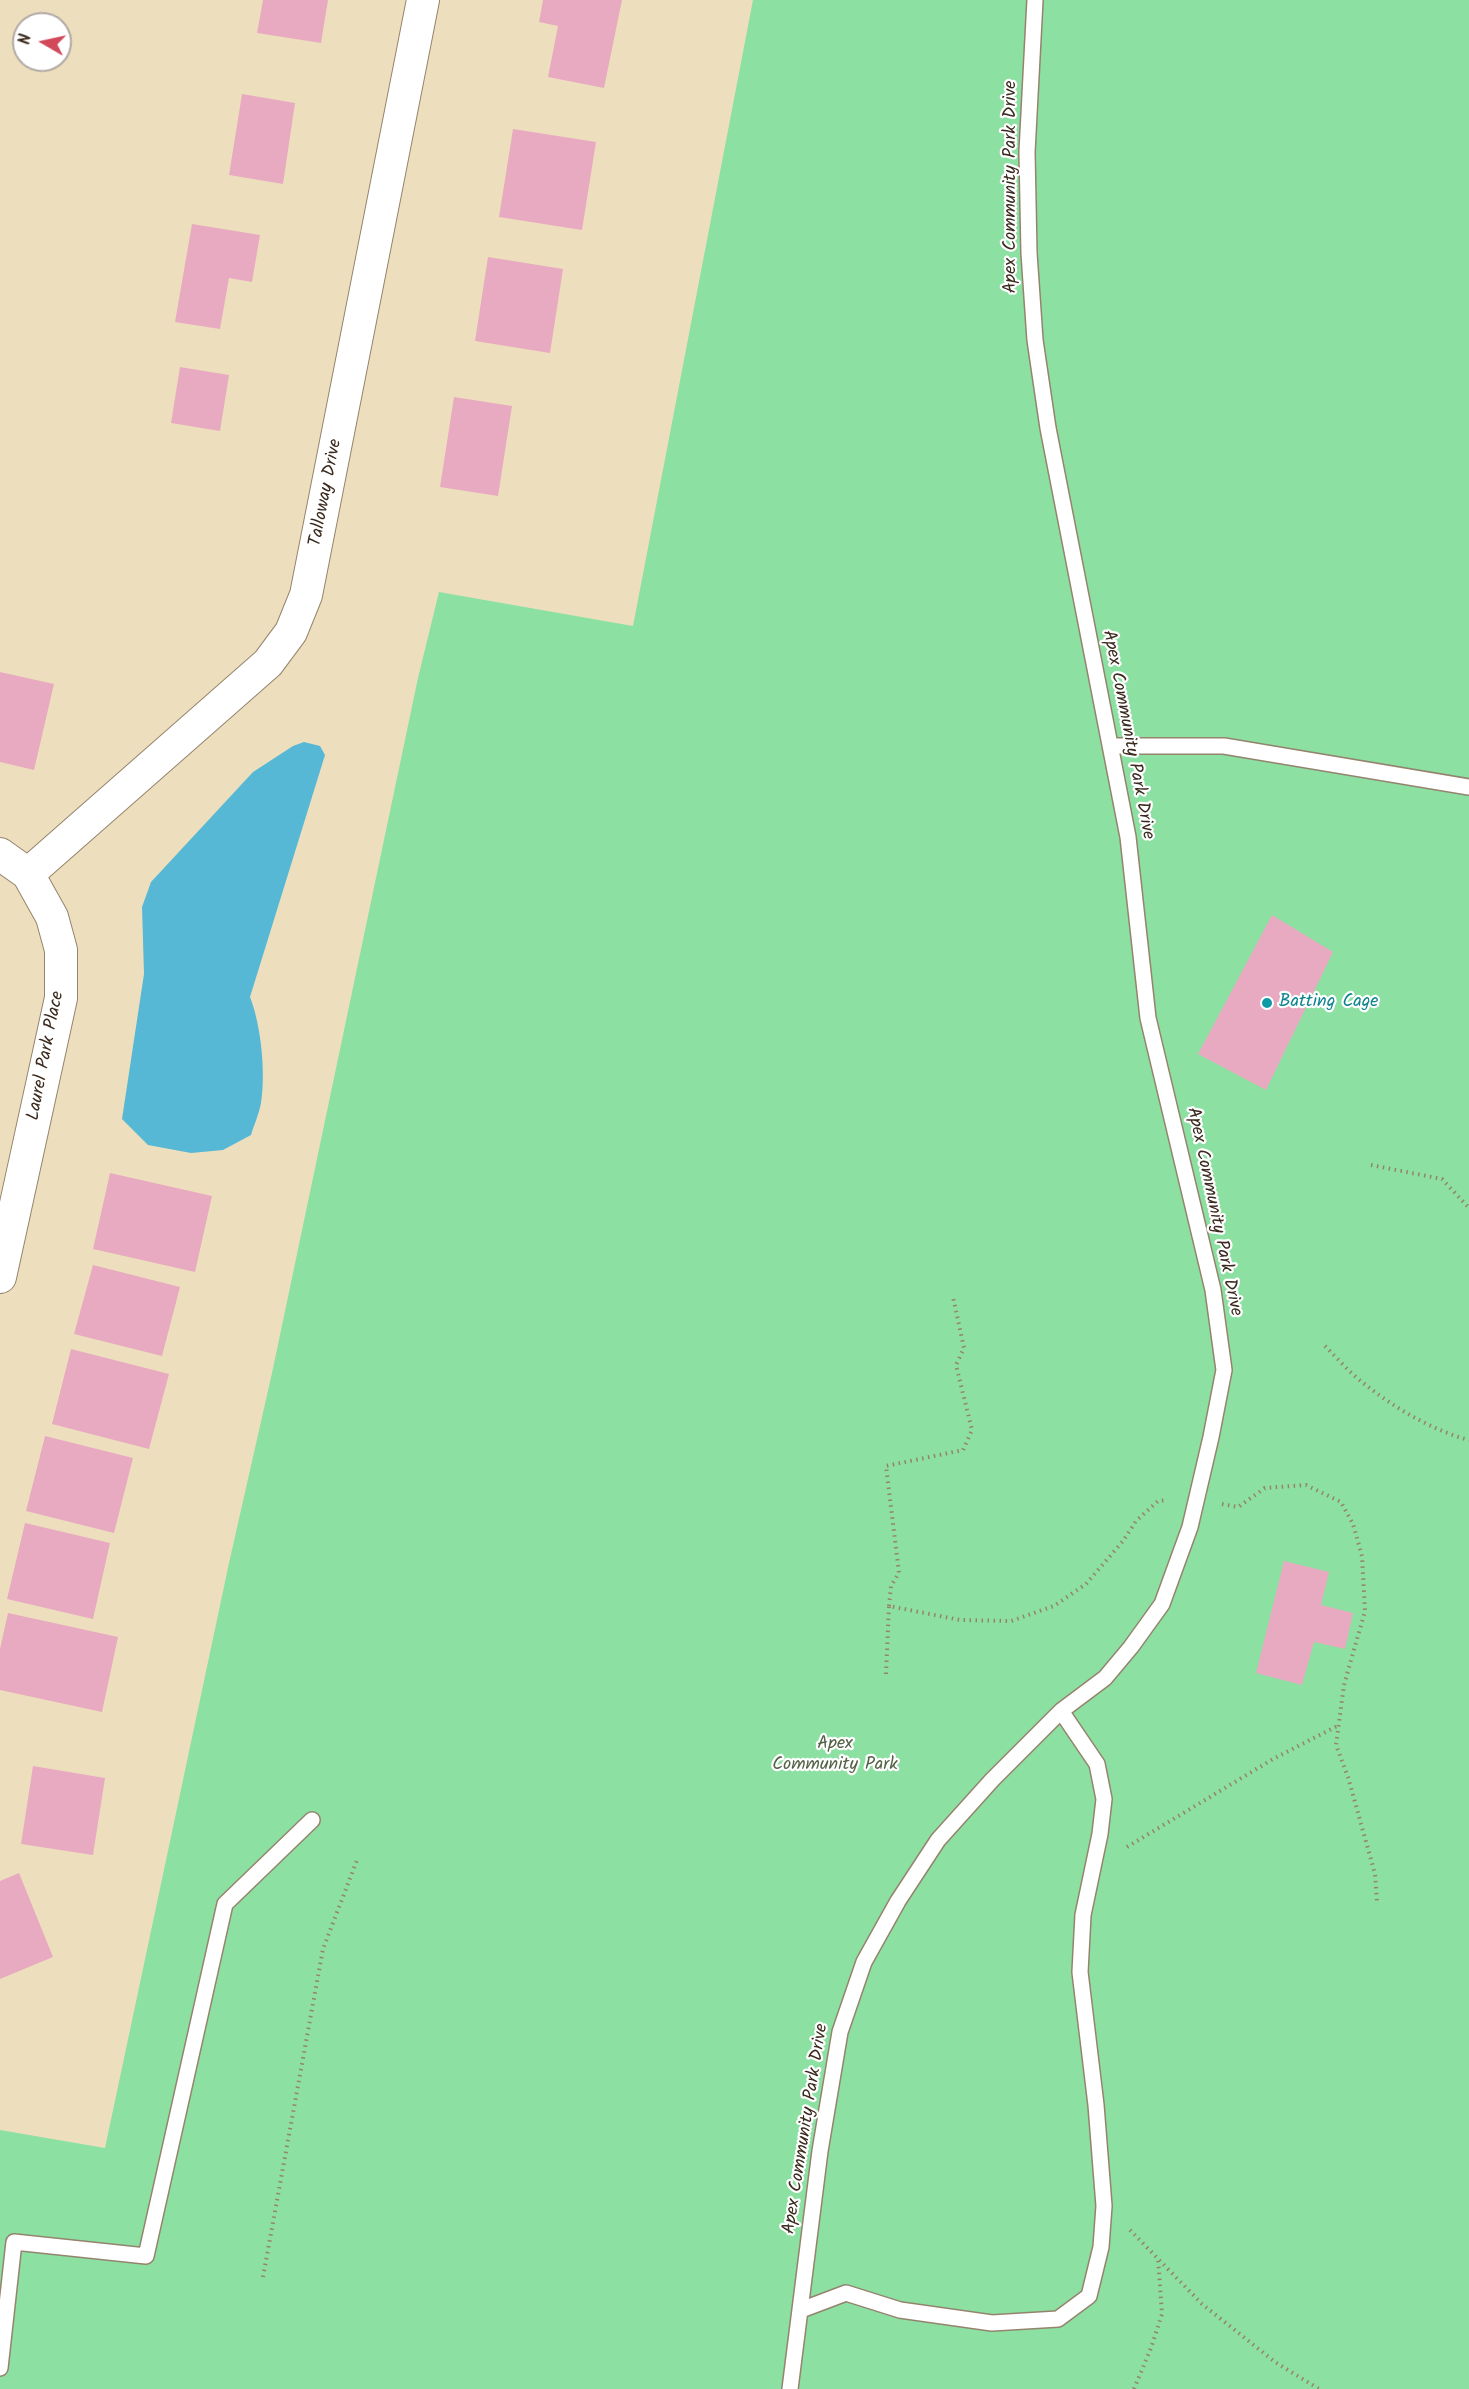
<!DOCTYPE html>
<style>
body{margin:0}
#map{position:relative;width:1469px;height:2389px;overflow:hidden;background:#eddfbd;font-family:Kalam,sans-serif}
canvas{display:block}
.north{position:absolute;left:12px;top:12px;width:60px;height:60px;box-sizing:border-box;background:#fff;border:2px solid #b1aaa5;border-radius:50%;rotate:279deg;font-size:16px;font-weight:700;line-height:24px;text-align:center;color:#3b2a1e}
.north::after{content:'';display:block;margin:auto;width:21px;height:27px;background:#d1495b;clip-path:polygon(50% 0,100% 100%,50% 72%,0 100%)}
</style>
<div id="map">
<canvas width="1469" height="2389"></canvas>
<div class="north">N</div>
</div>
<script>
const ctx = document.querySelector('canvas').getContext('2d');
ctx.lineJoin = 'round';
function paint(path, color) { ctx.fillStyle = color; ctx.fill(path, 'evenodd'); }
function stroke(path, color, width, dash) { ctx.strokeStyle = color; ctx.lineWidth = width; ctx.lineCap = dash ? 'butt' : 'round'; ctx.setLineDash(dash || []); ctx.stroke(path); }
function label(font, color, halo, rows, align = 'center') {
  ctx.font = font + ' Kalam,sans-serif'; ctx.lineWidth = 4.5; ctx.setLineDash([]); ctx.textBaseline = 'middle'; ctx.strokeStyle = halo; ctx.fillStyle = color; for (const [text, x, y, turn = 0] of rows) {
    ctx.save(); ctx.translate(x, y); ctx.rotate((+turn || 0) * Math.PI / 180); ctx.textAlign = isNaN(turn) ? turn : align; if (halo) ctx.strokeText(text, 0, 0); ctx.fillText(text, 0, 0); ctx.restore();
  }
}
const green = new Path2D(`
 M753,0h716v2389h-1469v-259l105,18 124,-585 43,-190 146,-695 21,-86 194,34z`);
const water = new Path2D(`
 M304,742l16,4 5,9 -75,242c11,28 16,76 11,106 -2,11 -7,22 -10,32l-28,15 -32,3 -43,-8 -26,-26 22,-145 -2,-67 9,-25 102,-110 40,-26z`);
const building = new Path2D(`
 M263,0h65l-7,43 -64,-10z
 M543,0h79l-18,88 -56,-11 10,-51 -19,-4z
 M242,94l53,9 -12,81 -54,-9z
 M513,129l83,13 -14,88 -83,-13z
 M192,224l68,11 -8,47 -23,-4 -9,51 -45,-7z
 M488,257l75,12 -13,84 -75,-12z
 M180,367l49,8 -9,56 -49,-8z
 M454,397l58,9 -14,90 -58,-9z
 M0,672l54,12 -20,86 -34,-8z
 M1272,915l61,37 -67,138 -68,-36z
 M110,1173l102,23 -17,76 -102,-23z
 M93,1265l87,22 -18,69 -88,-22z
 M71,1349l98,25 -20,75 -97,-25z
 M45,1436l88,22 -19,75 -88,-22z
 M25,1523l85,20 -17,76 -86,-20z
 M1284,1561l45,11 -8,33 32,8 -8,36 -31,-7 -12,43 -46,-12z
 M8,1613l110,24 -16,75 -102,-22v-41z
 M33,1766l72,12 -12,77 -72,-11z
 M19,1873l34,84 -53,22v-98z`);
const path = new Path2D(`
 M1371,1165l71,14 27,29
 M1325,1346c12,12 24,26 37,36 31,25 69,48 107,58
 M1222,1504l16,3 27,-19 41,-3 35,17 12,22 9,32 3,55 -21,74 -8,60 12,32 27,97 2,27
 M889,1606l2,-20 8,-13 -13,-107 77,-16 9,-20 -16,-65 8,-17 -11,-51
 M886,1674l3,-68 71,14 51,1 43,-15 32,-22 37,-43 13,-20 22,-20 9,-1
 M1127,1847l146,-88 66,-34
 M1130,2230l72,74 73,58 44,27
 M263,2277l60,-328 34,-89
 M1134,2389l17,-41 11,-34 -4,-56`);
const lane = new Path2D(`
 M1111,746h113l245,41
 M801,2310l45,-17 54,17 92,13 66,-4 31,-23 12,-49 3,-41 -8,-101 -16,-133 3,-57 17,-81 4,-35 -7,-35 -36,-53
 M0,2368l14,-126 132,14 79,-352 87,-84
 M790,2389l30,-238 20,-119 24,-70 34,-61 40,-61 54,-60 69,-69 44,-33 26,-31 31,-43 28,-77 21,-90 13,-67 -11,-80 -65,-272 -20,-181 -80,-409 -13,-88 -6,-87 -2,-101 8,-152`);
const street = new Path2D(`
 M0,854l28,20 24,43 9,33v48l-61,279
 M28,874l240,-211 23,-31 15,-37 117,-595`);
const markers = [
 [1267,1003,6,"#0f9aa8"]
];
const streetNames = [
 ["Apex Community Park Drive",1012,187,-90],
 ["Talloway Drive",327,493,-79],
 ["Apex Community Park Drive",1127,735,79],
 ["Laurel Park Place",47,1056,-79],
 ["Apex Community Park Drive",1213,1212,78],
 ["Apex Community Park Drive",807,2129,-81]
];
const cultureNames = [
 ["Batting Cage",1279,1003]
];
const parkNames = [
 ["Apex",835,1745],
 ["Community Park",835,1766]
];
paint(green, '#8ce0a2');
paint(water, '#56b8d5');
paint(building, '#e8aac0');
stroke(lane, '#94846e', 18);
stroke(street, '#94846e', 34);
stroke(path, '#94846e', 4, [1.5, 4.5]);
stroke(lane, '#fff', 15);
stroke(street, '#fff', 32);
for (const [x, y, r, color] of markers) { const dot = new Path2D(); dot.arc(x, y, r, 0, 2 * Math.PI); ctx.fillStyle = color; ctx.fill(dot); stroke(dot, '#fff', 2); }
label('18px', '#3b2a1e', '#fff', streetNames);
label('18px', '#0d838f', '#fff', cultureNames, 'left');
label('18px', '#536146', '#fff', parkNames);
</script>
